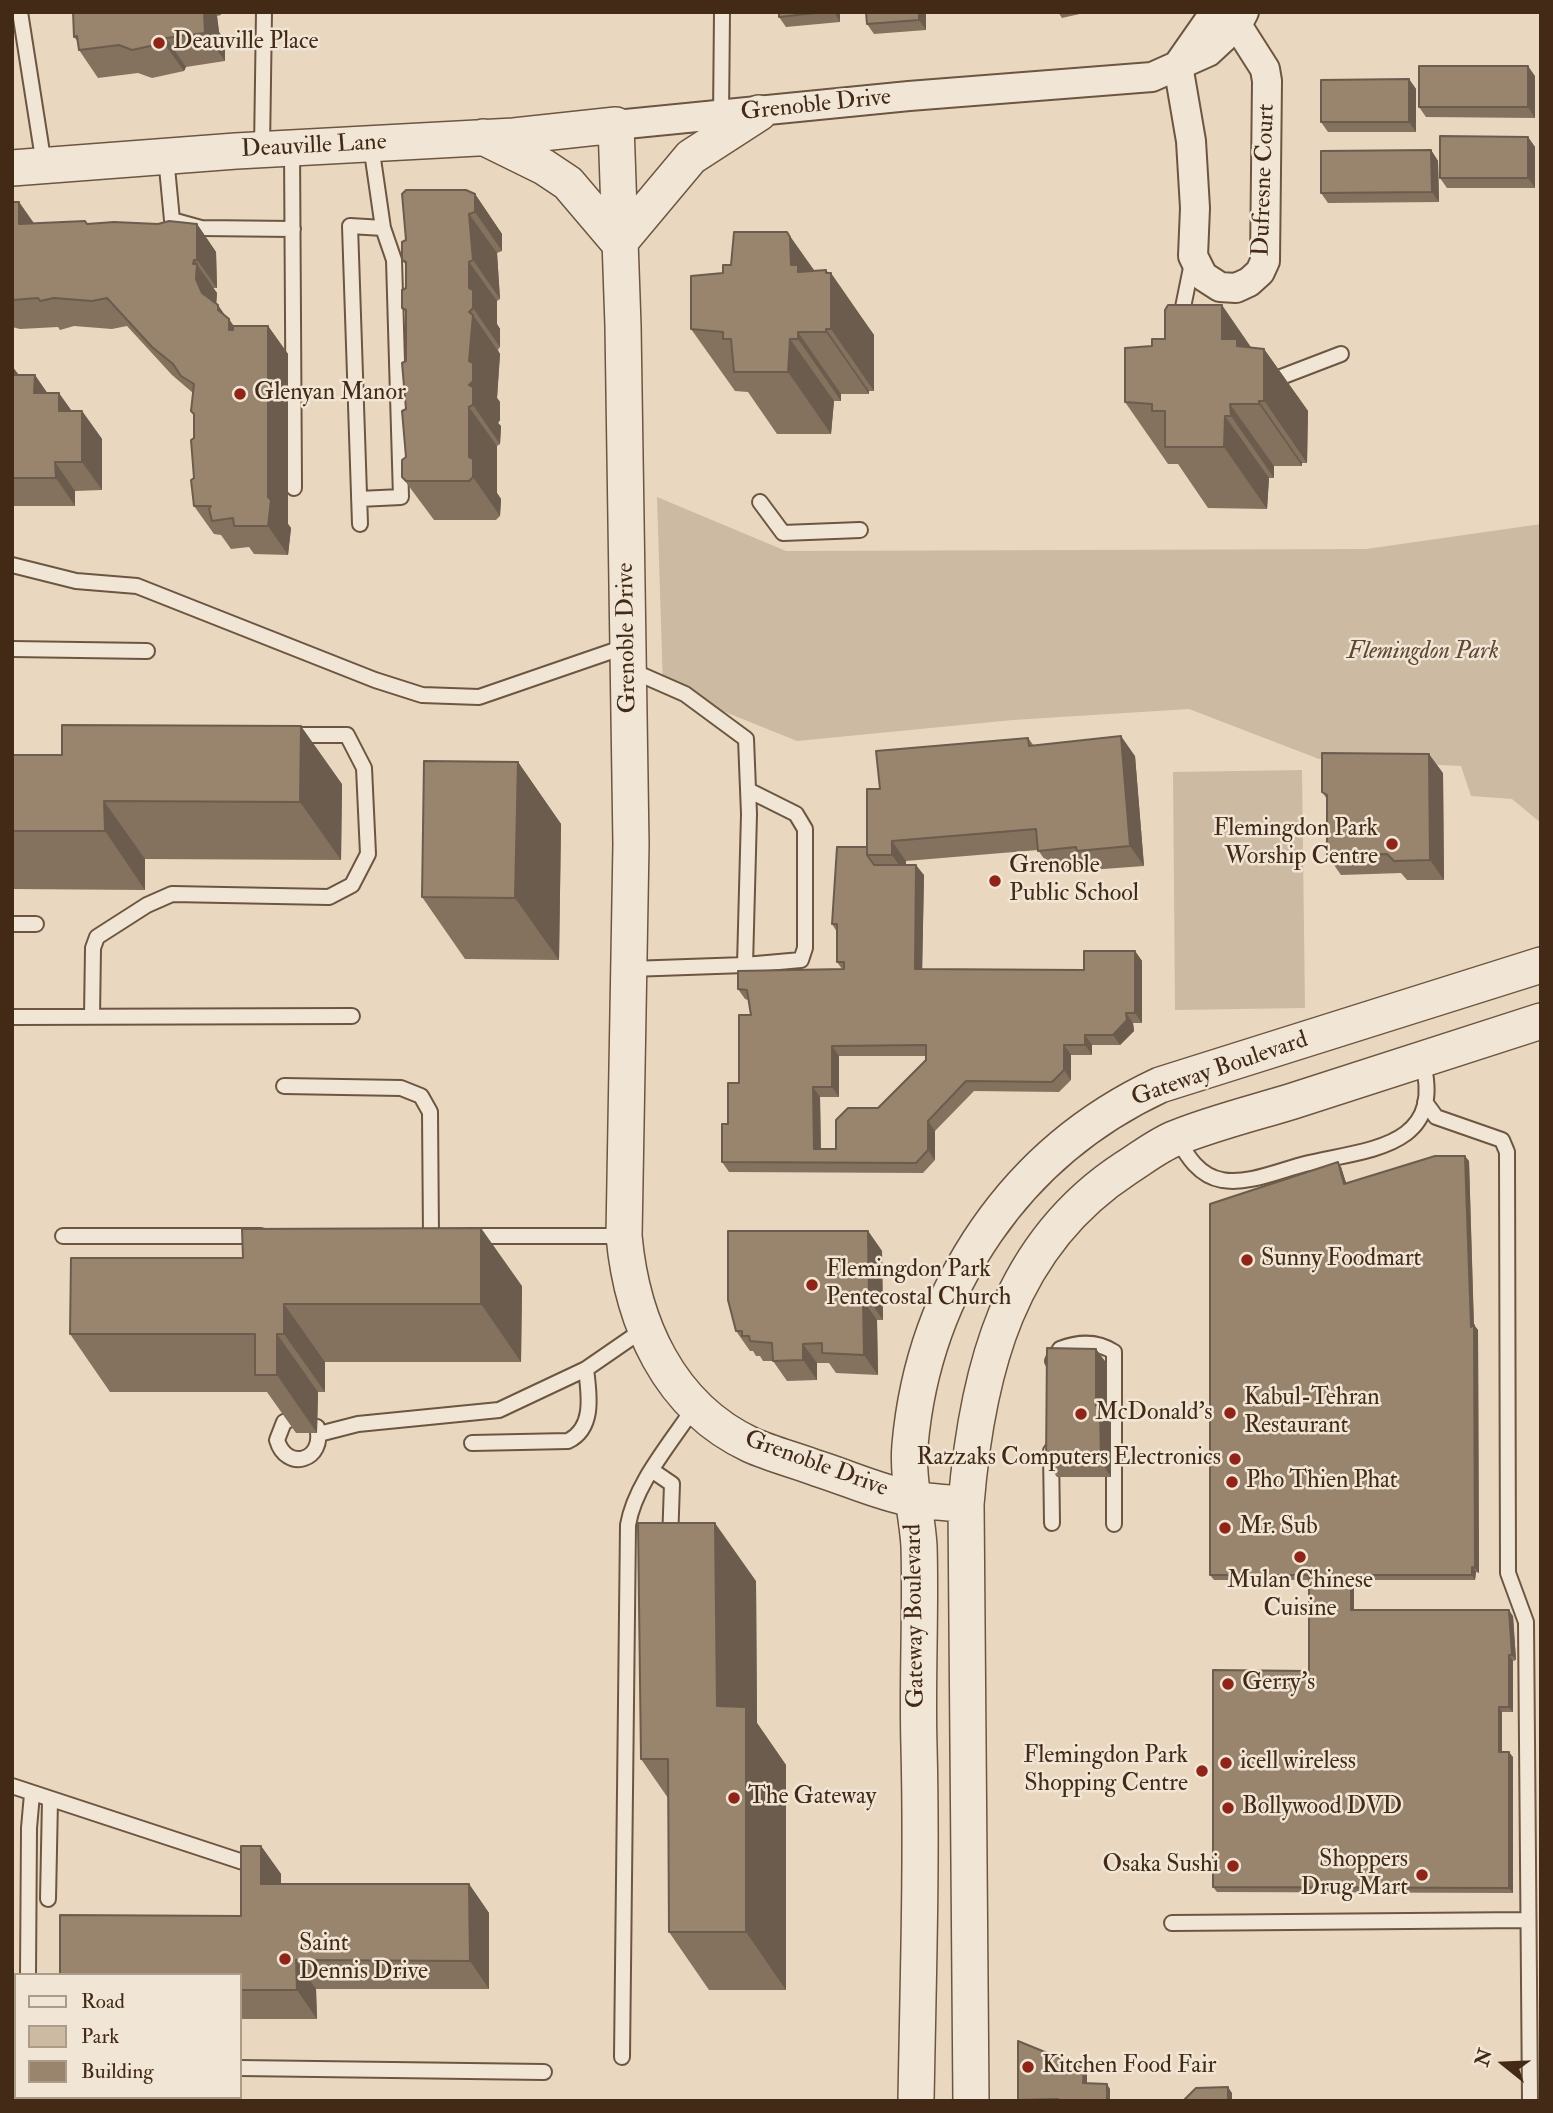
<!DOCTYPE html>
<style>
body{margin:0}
#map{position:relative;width:1553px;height:2113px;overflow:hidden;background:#e9d8bf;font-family:"IM FELL Double Pica",serif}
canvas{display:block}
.frame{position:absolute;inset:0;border:14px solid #432a17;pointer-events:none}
.legend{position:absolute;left:14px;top:1973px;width:228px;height:126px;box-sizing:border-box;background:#f1e6d5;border:2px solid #ab9b89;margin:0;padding:9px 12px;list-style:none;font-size:21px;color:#432a17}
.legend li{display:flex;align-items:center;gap:14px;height:35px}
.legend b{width:35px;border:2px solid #ab9b89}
.north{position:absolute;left:1469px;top:2029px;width:70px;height:70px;-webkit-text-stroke:5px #f1e6d5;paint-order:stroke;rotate:288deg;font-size:19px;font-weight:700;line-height:28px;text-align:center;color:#432a17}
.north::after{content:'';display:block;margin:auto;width:24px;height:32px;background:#432a17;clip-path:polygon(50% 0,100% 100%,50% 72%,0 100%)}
</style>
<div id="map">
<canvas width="1553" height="2113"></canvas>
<div class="frame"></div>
<ul class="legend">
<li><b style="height:9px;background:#f1e6d5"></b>Road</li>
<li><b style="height:19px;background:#cdbaa2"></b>Park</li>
<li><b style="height:19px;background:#99846e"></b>Building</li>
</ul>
<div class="north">N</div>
</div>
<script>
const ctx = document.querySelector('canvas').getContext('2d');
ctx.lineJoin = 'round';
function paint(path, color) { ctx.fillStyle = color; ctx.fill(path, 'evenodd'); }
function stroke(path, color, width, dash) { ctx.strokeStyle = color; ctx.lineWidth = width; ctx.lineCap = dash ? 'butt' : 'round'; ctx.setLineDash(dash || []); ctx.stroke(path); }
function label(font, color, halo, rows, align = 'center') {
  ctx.font = font + ' "IM FELL Double Pica",serif'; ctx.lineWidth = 5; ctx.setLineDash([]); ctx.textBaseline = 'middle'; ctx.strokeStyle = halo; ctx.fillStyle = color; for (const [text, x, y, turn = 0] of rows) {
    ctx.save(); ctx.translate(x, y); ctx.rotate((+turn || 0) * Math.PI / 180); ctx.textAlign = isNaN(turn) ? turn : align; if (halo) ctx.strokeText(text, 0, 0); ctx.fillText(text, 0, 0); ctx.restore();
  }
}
const green = new Path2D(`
 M657,497l129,54 580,-2 175,-25v299l-29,-24 -41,-3 -10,-30 -142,-7 -130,-50 -176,11 -216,21 -134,-54z
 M1302,770l3,238 -130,2 -2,-238z`);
const service = new Path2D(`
 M20,12l24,153
 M721,117l1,-105
 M292,147l2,341
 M262,149l2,-137
 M166,157l6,63 29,8 92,1
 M1180,322l12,-59
 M1268,382l73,-28
 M359,499l42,-2 -7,-237 -11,-32
 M760,502l23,31 77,-3
 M360,524l-10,-298 33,2 -12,-83
 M12,565l64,16 61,5 238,94 47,15 57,2 148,-51
 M12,649l135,2
 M628,669l57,25 61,45 3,75 -4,151 -115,4
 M12,924h24
 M745,965l56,-5 4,-12v-119l-9,-15 -48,-24
 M12,1017l340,-1
 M92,1017l1,-69 4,-11 50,-32 25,-11 157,3 23,-12 16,-31 -4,-86 -17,-33h-57
 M284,1086l117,2 20,8 9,16 1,124
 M1425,1102l11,15 66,23 5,12 1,421 18,49 4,479
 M1177,1138c10,18 22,38 45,42 25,5 59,-10 83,-16 61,-15 142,-15 117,-104
 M63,1236h198
 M470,1236h154
 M1053,1361l7,-12c18,-7 37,-8 54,3v172
 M296,1417l-12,5 -7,18c9,32 49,21 40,-13
 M319,1434l39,-10 141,-14 87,-41 58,-40
 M472,1443l96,-2c27,-13 21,-47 18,-72
 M1051,1451l1,72
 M653,1471l19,13 -2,58
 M12,1786l237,78
 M48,1899l2,-99
 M1172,1923l354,-3
 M28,1975l1,-147 3,-34
 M622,2057l6,-532c7,-42 44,-83 67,-119
 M240,2068l304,4`);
const minor = new Path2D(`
 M1178,65l13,76 4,67 -2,48 10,20 17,11 16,1 13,-6 11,-10 5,-11 2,-180 -2,-12 -28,-44
 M1178,65l37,-53
 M616,125l293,-29 243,-19 56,-25 29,-27 7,-13`);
const tertiary = new Path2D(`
 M483,137l61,30 24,16 51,60
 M12,168l224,-17 278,-15 102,-11 7,201 8,518 -7,392c8,86 44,170 127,209 20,9 44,15 65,23 32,10 64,25 97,31 17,3 35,4 53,5
 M619,243l72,-86 68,-44
 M916,2101c2,-118 6,-236 3,-354 -2,-67 2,-134 0,-201 -2,-34 -12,-66 -9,-101 14,-158 106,-293 250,-360l381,-120
 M971,2101l-5,-597c11,-133 42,-259 160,-336 16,-10 32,-23 50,-30 37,-15 78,-25 117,-37 82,-27 165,-53 248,-80`);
const wall = new Path2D(`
 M73,12h148v3l-4,1 2,16 5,7 1,7v15l-39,6 -2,4 -32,7 -14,-5 -40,5 -19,-28 -1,-8 -4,-5z
 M779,12h61v10l-54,5 -7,-10z
 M866,12h60v18l-52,4 -7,-10z
 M1058,12h26v1l-22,5z
 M1535,76v42l-109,-1 -7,-10z
 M1409,79l7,10v43h-88l-7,-10z
 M1528,137l7,10v41h-88l-7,-10z
 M1431,150l7,11 1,41 -111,1 -7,-10z
 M475,194l27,40v17l-5,2 3,46 -3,2v23l3,5v18l-2,3 2,4 -3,44 3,4v18l-2,3 3,3 -1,18 -3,2v47l4,6 -1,17 -4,4h-62l-32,-43 4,-20v-144l-4,-5 4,-20v-23l-4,-5z
 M12,202h7l15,21 163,1 19,28 1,36h-4l4,5 -1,11 17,22h35l20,28v170l3,4 -3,27 -34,-1 -5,-7 -18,2 -10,-14 -7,-1 -20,-28v-91l-3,-4 2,-18 -21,-18 -45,-49 -15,3 -38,-3 -14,4 -2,-3 -38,2 -8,-2z
 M787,232l27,39 12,-1 48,65v56h-5v3h-28v7h-7l-3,33h-54l-29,-42 -13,-1 -44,-62 32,-56 8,-8z
 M1165,339l99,10 44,62 -1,52h-5v3h-28v12h-5l-2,31 -59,-1 -30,-44h-10l-43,-62 27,-56z
 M12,366l7,9 28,18 25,18h10l20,28v51l-27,1v15h-63z
 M1028,738l6,8 101,10 9,110 -54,4 -2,-3 -36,3 -14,-20 -132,11v4l18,10 -2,94 162,1 51,-19 7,10v62h-9l1,8 -14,14h-28v10h-21v25l-12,12 -85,-1 -39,40v29l-12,13 -194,-1 -7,-10 6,-38 11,-41 12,-68 -3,-15 -3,-1 -7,-10 104,-20 -5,-7v-30l-5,-8 35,-77 13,-58zM839,1056h87v4l-90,89h-15l-1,-52h19z
 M12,755h50l280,29 -1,76 -196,-1v31l-133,-1z
 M518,762l43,62 -2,136 -94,-1 -43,-62z
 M1443,773l1,107h-37l-6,-7 -60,2 -14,-20v-56l-5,-7z
 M1469,1161l5,164 4,5 1,243 -3,-1 -1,8h-121v30l159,6 3,44 -3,1v51h-11v40l11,5v136l-296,-1 -4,-5 96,-216v-91h-95l-4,-5 131,-408 5,16z
 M868,1231l14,20 1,69h-6l1,55 -42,-2 -7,-10h-12v17l-30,1 -14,-20h-10l-3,-5h-4l-3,-5h-3l-14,-20z
 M71,1258l451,28 -1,76h-196v30h-7l-1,41h-21l-29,-41h-157l-40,-58z
 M1096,1349l11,15 -1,50 5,7v56h-54l-11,-15z
 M756,1581l1,142 29,42v225h-77l-40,-58 -1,-134 -27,-39z
 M261,1846l20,28v10h188l20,29v76h-173l1,30h-77l1,-103z
 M1084,2068l3,5v10l23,6v12h-91l-1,-1z`);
const shadedWall = new Path2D(`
 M201,12h14l2,4 2,16 5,7 1,7v15l-20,-28z
 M834,12h6v10z
 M919,12h7v18l-7,-10z
 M166,38l20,29 -2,4 -20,-28z
 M1528,66l7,10v42l-7,-11z
 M1409,79l7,10v43l-7,-10z
 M1528,137l7,10v41l-7,-10z
 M1431,150l7,11 1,41 -7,-10z
 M475,194l27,40v17l-27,-39z
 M19,202l19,28 -19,-6z
 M469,214l28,39 3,46 -27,-39z
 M197,224l19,28 1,36 -20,-28z
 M787,232l44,62 -5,-24 5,6v-3l43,62v56l-43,-62 -40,-64z
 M194,260l23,33 -1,15 -14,-15 -6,-14z
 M469,262l28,39v23l3,5v18l-27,-39 -4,-20z
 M218,305l11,16v-2l20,29 -20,-18 -11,-20z
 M1222,305l42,61v-17l44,62 -1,52 -85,-124z
 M473,315l27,39 -3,44 3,4v18l-2,3 3,3 -1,18 -27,-39 -4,-20v-24z
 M268,326l20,28v170l3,4 -3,27 -20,-29z
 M826,329l43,62v3l-43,-62z
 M798,332l43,62v7l-43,-62z
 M790,339l44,62 -3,33 -43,-62z
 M12,366l14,20 -14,-2z
 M35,375l20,29 -21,-11z
 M59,393l20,28 -20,-10z
 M1259,401l43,62v3l-43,-62z
 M1230,404l44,62v12l-43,-62z
 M469,407l28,39v47l4,6 -1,17 -27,-39 -4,-20z
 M82,411l20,28v51l-20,-28z
 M1225,416l44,62 -2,31 -43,-62z
 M55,462l20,29v15l-19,-28z
 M301,726l41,58 -1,76 -41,-58z
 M1121,736l14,20 9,110 -14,-20z
 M1429,754l14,19 1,107 -14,-20z
 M518,762l43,62 -2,136 -44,-62z
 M104,801l41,58v31l-40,-59z
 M892,841l14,20v14l-14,-20z
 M916,865l8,10 -2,104 -7,-10z
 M1135,951l7,10v62l-7,-10z
 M1126,1013l7,10 1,8 -14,14 -7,-10z
 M1085,1035l7,10v10l-7,-10z
 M1064,1045l7,10v25l-7,-10z
 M832,1046l7,10v41l-7,-10z
 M813,1087l7,10 1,62 -7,-10z
 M928,1121l7,10v29l-7,-10z
 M1465,1156l4,5 5,171 -3,-5z
 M1338,1162l3,5 7,22 -4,-5z
 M481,1228l41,58 -1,76 -40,-58z
 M868,1231l14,20 1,69 -14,-20z
 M863,1300l14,20 1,55 -14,-20z
 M284,1304l41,58v30l-41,-58z
 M1474,1325l4,5 1,243 -4,-5z
 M277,1334l41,58 -1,41 -40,-58z
 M803,1344l14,19v17l-14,-20z
 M1096,1349l11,15 -1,50 5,7v56l-10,-15 -5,-56z
 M715,1523l41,58 1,142 29,42v225l-40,-58 -29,-226z
 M1472,1567l4,5 -1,8 -3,-5z
 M1351,1575l3,5v35l-3,-5z
 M1509,1610l4,6 3,44 -4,-5z
 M1509,1655l4,6v51l-4,-5z
 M1499,1707l3,5v45l-3,-5z
 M1509,1752l4,5v136l-4,-5z
 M261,1846l20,28v38l-20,-28z
 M469,1884l20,29v76l-19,-28z
 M296,1960l20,29 1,30 -20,-29z
 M1084,2068l3,5v15l-4,-5z
 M1107,2084l3,5v12h-3z
 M1228,2087l4,6v8h-4z`);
const building = new Path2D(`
 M73,12h131l1,21 -39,5 -2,5 -32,7 -13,-5 -40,5 -2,-14 -3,1z
 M779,12h46l-46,5z
 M866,12h53v8l-52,4z
 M1419,66h109v41h-109z
 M1409,79v43h-88v-42z
 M1440,136l88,1v41h-88z
 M1431,150l1,42 -111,1v-42z
 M406,190h60l9,4v18l-6,2 4,46 -4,2v26l4,2v18l-4,4 4,3 -4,46 4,2v18l-4,4 4,2v18l-4,2v50l4,2v18l-4,4h-63l-4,-4v-17l4,-3 -4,-46 4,-2 -4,-46 4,-2v-51l-4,-2v-18l4,-2v-26l-4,-2v-18l4,-2 -4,-46z
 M12,202h7v22l66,-3 2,3 27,-2 44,2 11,-3 28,3v36h-3l-1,4h4l-1,15 6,14 16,12v5l11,9v11h4v-4h35v171l3,3 -3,26h-34l-1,-8 -21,3 -3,-12 2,-3h-17l-3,-26 3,-2 -3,-38 3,-2v-24l-3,-3 3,-27 -13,-8 -8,-12 -21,-17 -45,-49 -15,3 -38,-3 -14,3 -2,-3 -26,2z
 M734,232h53l3,5 1,28h7v7l28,-2v3h5v56h-5v3h-28v7h-8l-2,33h-54l-3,-33h-8v-7l-32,-3v-53l32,-3v-8h8z
 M1168,305h54v34h15v7l27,3v52h-5v3h-29l1,12h-6l-1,31h-59v-36h-13v-7l-27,-2v-54l27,-2v-7h13v-29z
 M12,375h23l-1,18h25v18h23v51h-27l1,16h-44z
 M62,725l239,1 -1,76 -196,-1 1,30h-93v-76h50z
 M1121,736l9,110 -53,5 -1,-4 -38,4 -2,-22 -144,12v14h-25v-66h13l-4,-38 152,-13 1,8z
 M1322,753l107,1 1,106 -36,1 -7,-7 -60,1v-60l-5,-3z
 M424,761l94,1 -3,136 -93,-1z
 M837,847h30v8l7,10h42l-1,104 169,1v-19h51v62h-9l1,7 -14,15h-28v10h-21v25l-12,12 -86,-1 -38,40v29l-12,13 -194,-1v-38h6v-41h11v-68h12l-4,-25 -9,-1v-18l106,-2v-7h-7v-38h-5zM926,1045v15l-48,48h-30l-12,12v29h-22l-1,-62h19v-41z
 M1435,1156h30l6,171 3,-2 1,243 -3,-1v8h-121v35h158l3,45h-3v52h-10v45h10v136l-296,-1v-217l96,1v-96h-99v-371l128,-42 6,22z
 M481,1228v76h-197v30h-7v41h-22v-41h-185l1,-76h172l-1,-29z
 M728,1231h140l1,69h-6l1,55 -42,-2v-10l-19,1v16l-30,1 -1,-18 -22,-2 -1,-5h-7v-5h-6l-8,-31z
 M1047,1348l49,1v57h4l1,56h-55z
 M638,1523h77l2,183 29,1v225h-77l-1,-173h-27z
 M241,1846h20v38h208l1,77 -174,-1 1,30h-57v-15h-180v-60l181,1z
 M1018,2041l66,27 -1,15 24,1v17h-49v-2l-40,1z
 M1228,2087v14h-45l13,-13z`);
const markers = [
 [159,43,7,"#8f2418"],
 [240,394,7,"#8f2418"],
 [1392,844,7,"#8f2418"],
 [995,881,7,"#8f2418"],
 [1247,1260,7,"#8f2418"],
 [812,1285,7,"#8f2418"],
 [1230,1413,7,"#8f2418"],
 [1081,1414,7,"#8f2418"],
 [1235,1459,7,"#8f2418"],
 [1232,1482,7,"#8f2418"],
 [1225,1528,7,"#8f2418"],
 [1300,1557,7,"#8f2418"],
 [1228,1684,7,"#8f2418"],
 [1226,1763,7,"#8f2418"],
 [1202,1771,7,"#8f2418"],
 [734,1798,7,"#8f2418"],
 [1228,1808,7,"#8f2418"],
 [1233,1866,7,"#8f2418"],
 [1422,1875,7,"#8f2418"],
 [285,1959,7,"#8f2418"],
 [1028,2067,7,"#8f2418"]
];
const poiNames = [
 ["Deauville Place",173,43],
 ["Glenyan Manor",254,394],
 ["Flemingdon Park",1378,830,"right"],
 ["Worship Centre",1378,858,"right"],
 ["Grenoble",1009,867],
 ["Public School",1009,895],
 ["Sunny Foodmart",1261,1260],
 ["Flemingdon Park",826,1271],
 ["Pentecostal Church",826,1299],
 ["Kabul-Tehran",1244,1399],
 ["Restaurant",1244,1427],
 ["McDonald's",1095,1414],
 ["Razzaks Computers Electronics",1221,1459,"right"],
 ["Pho Thien Phat",1246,1482],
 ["Mr. Sub",1239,1528],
 ["Mulan Chinese",1300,1582,"center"],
 ["Cuisine",1300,1610,"center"],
 ["Gerry's",1242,1684],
 ["Flemingdon Park",1188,1757,"right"],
 ["Shopping Centre",1188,1785,"right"],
 ["icell wireless",1240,1763],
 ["The Gateway",748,1798],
 ["Bollywood DVD",1242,1808],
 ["Shoppers",1408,1861,"right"],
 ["Drug Mart",1408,1889,"right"],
 ["Osaka Sushi",1219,1866,"right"],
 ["Saint",299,1945],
 ["Dennis Drive",299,1973],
 ["Kitchen Food Fair",1042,2067]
];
const streetNames = [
 ["Grenoble Drive",816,106,-6],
 ["Deauville Lane",314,147,-3],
 ["Dufresne Court",1265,180,-88],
 ["Grenoble Drive",628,638,-91],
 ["Gateway Boulevard",1220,1070,-19],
 ["Grenoble Drive",816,1465,20],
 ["Gateway Boulevard",916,1616,-91]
];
const parkNames = [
 ["Flemingdon Park",1423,653]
];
paint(green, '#cdbaa2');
stroke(service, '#6c5641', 18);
stroke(minor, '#6c5641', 32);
stroke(tertiary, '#6c5641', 38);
stroke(service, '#f1e6d5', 14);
stroke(minor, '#f1e6d5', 28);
stroke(tertiary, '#f1e6d5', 35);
paint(wall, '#84725f');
paint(shadedWall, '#6b5c4d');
paint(building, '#99846e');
stroke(building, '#6b5c4d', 2);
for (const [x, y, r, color] of markers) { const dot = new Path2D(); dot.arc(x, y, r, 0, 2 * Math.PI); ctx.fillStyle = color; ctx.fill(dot); stroke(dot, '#f1e6d5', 2.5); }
label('24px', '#432a17', '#f1e6d5', poiNames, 'left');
label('24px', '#432a17', '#f1e6d5', streetNames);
label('italic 24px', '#5f4733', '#f1e6d5', parkNames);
</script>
